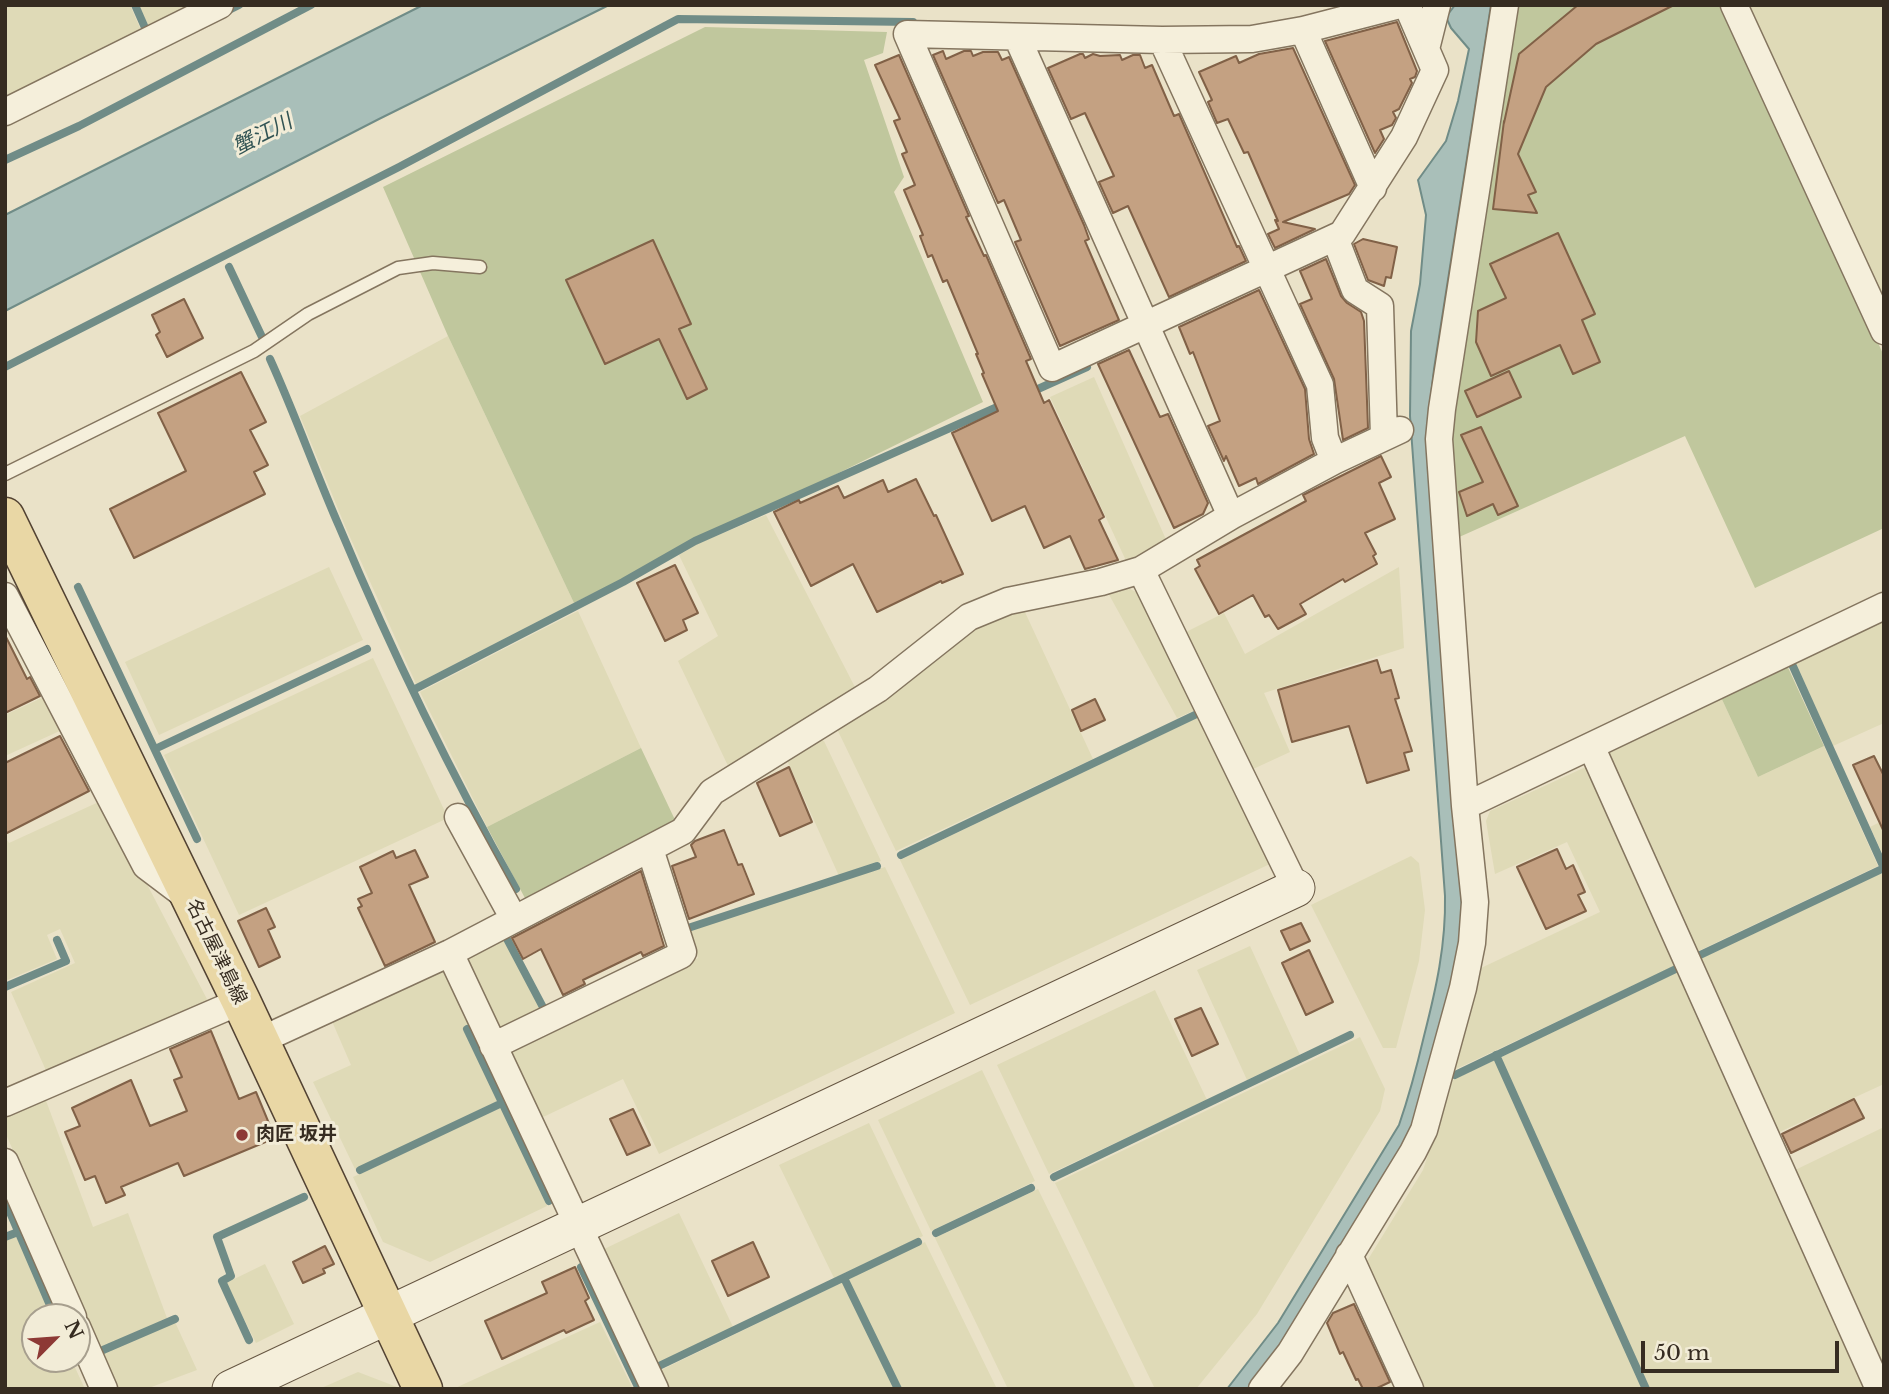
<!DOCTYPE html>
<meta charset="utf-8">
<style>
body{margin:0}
#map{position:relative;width:1889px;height:1394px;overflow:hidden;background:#eae2c8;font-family:"Libre Baskerville",serif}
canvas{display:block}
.frame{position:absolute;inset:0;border:7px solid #362c21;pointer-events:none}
.north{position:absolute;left:21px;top:1303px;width:70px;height:70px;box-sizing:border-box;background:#f2ecd7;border:2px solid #a79f8e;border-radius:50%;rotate:65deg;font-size:19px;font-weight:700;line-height:28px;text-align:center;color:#362c21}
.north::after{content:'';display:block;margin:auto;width:24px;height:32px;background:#8d3935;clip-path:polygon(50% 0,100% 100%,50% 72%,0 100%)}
.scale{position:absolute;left:1641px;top:1341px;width:198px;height:32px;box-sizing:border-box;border:4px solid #362c21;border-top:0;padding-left:9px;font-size:21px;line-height:24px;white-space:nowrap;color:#362c21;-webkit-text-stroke:5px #f2ecd7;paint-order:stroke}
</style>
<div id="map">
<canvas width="1889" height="1394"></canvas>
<div class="frame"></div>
<div class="north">N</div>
<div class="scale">50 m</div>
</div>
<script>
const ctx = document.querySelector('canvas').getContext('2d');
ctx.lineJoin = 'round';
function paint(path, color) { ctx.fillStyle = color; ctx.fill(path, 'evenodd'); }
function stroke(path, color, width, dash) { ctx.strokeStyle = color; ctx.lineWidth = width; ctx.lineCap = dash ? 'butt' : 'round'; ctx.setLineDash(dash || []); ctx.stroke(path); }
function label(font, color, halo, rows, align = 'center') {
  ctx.font = font + ' "Libre Baskerville","Noto Sans JP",serif'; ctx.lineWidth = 6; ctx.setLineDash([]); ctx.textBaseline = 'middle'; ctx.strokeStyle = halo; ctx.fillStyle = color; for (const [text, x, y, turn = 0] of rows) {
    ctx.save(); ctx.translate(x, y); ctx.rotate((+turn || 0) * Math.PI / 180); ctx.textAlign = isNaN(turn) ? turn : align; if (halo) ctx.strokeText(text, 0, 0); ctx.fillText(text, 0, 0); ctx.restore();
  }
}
const farmland = new Path2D(`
 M5,5h125l13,30 -138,66z
 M139,5h65l-53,27z
 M1743,5h141v306z
 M448,336l126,267 -158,81 -71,-158 -45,-110z
 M1094,377l74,167 -40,21 -78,-168z
 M766,515l91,176 -127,79 -52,-109 40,-25 -39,-81 18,-11z
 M329,567l34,73 -204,95 -34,-73z
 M1399,567l5,81 -140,45 26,59 -39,18 -69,-136 42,-21 21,41z
 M1124,586l22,11 54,111 -23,10 -70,-127z
 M1024,610l69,149 -197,92 -59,-122 140,-105z
 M578,611l63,137 -154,79 -67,-135z
 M1884,614v109l-51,23 -40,-89z
 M373,658l75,160 -209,97 -75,-160z
 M1719,693l39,84 66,-31 54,120 -186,88 -85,-194 7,-17z
 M48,695l16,34 -59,27v-41z
 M1203,715l69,148 -302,142 -70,-145z
 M815,736l9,5 57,120 -42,15 -54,-120z
 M1590,765l89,199 -225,106 27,-102 119,-56 -33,-70 -72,32 -9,-53 4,-10z
 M103,800l106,203 -161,72 -37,-83 64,-29 -15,-34 -13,6 10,24 -52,22v-144l4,6z
 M1884,820v37l-14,-30z
 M1411,856l8,7 6,47 -6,51 -23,87h-13l-72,-143z
 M885,867l70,146 -296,141 -36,-75 -84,40 -32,-68 191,-93 -9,-28z
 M1881,873l3,5v206l-111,51 -78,-174z
 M503,939l41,76 -44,22 -38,-78z
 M1250,946l50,109 -53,25 -50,-110z
 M443,967l27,59 -7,3 35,72 -143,68 -42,-87 38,-17 -20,-46z
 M1682,970l187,419h-219l-151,-333z
 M1155,990l52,110 -158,74 -52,-109z
 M1360,1037l25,52 -5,22 -123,203 -61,75h-41l-100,-206z
 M1495,1060l148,329h-222l-57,-123 59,-96 30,-90z
 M982,1070l53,111 -104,50 -53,-111z
 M45,1098l48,129 35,-14 39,105 -68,30 -94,-216 1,-17z
 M501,1107l46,99 -117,56 -47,-20 -30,-65z
 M869,1123l54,113 -89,42 -55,-113z
 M1884,1127v246l-93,-201z
 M1038,1189l98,200h-128l-73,-151z
 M679,1213l54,114 -81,39 -54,-114z
 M16,1236l37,81h-18v42h36l14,30h-80v-149z
 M925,1242l72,147h-95l-54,-110z
 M265,1264l29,60 -38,19 -30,-60z
 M843,1282l51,107h-231l-8,-16z
 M175,1322l22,48 -51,19h-29l-16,-35z
 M600,1322l33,67h-180z
 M358,1372l39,15v2h-78z`);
const green = new Path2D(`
 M1519,5h205l160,351v172l-129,60 -70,-152 -228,102 -7,-90z
 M705,27l182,5 -4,21 -19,7 40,117 -10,15 89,210 -409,201 -126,-267 -65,-149z
 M1785,661l39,85 -66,31 -39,-84z
 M641,748l35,74 -150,78 -39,-73z`);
const water = new Path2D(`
 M423,5h186l-230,114 -374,192v-96z
 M1455,5h36l-57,364 -5,44v34l33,459 -3,42 -6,36 -39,146 -130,212 -36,47h-21l51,-66 121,-198c10,-29 18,-59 25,-89 12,-47 22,-91 21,-140l-35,-480 1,-85 9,-47 6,-69 -8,-35 28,-39 12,-40 11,-52 -18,-21 -5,-11z`);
const stream = new Path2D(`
 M135,5l11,25
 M223,13l16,-8
 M5,160l74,-34 232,-121
 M229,267l33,70
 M270,359c25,55 45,112 69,167 52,124 111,246 177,363
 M5,367l394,-200 279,-148 235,3
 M1029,393l58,-26
 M78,587l119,252
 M1791,662l93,206
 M413,690l210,-108 72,-41 309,-137
 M155,749l212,-100
 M901,855l300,-143
 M687,933l-2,-4 192,-63
 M507,939l38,72
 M1698,956l186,-88
 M5,987l61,-26 -9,-21
 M467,1029l82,172
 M1496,1055l150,334
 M1455,1075l225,-108
 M360,1170l142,-67
 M1054,1177l296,-142
 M5,1201l50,116
 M936,1233l95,-45
 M5,1237l13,-5
 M581,1267l58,122
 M844,1278l54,111
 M249,1340l-27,-59 9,-5 -14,-39 87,-40
 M103,1350l72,-31
 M659,1366l259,-124`);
const building = new Path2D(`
 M1578,5h96l-78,39 -50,43 -28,67 18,38 -8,3 9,18 -44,-4 11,-88v2l15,-69z
 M1397,22l20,49 -2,6 -5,2 2,4 -13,26 -6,3 3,6 -4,7 -12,5 4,9 -9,14 -50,-112z
 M1293,48l62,137 -6,9 -66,28 32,7 -40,19 -7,-14 11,-5 -4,-9 3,1 -30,-69 -4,1 -16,-34 -11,4 -9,-21 4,-2 -13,-28 37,-16 3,7 20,-9z
 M943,51l3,8 18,-8h7l2,5 10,-4h15l4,8 7,-3 75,168 5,14 -4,2 34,79 -59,26 -45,-104 6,-2 -17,-40 -6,3 -65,-148z
 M1080,54h3l2,4 8,-4 7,2 20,-1 2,5 11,-5h7l5,13 7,-3 22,51 5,-2 58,133 2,-1 7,15 -77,36 -41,-91 -15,7 -14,-31 15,-6 -29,-63 -14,6 -23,-51z
 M899,55l70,161 -3,1 18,39 2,-1 45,104 -5,2 18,42 5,-3 55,117 -5,3 19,40 -33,9 -15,-33 -26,12 -19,-42 -33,15 -40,-88 46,-22 -16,-37 2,-1 -8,-19h2l-31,-74 -4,2 -11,-27 -4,2 -8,-21 3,-1 -19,-45 11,-5 -13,-31 5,-2 -13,-31 6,-2 -25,-54z
 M1558,233l37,81 -13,6 18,42 -27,12 -13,-29 -69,31 -15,-34 2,-31 28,-13 -16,-34z
 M1363,239l34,8 -6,31 -5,-1 -2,9 -16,-6 -14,-36z
 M653,240l38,84 -12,5 28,60 -20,10 -28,-60 -54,25 -39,-84z
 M1326,259l15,37 6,7 14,9 3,9 4,107 -25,12 -9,-61 -34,-75 12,-5 -12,-28z
 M1259,290l46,99 4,50 5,15 -56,30 -2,-6 -17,8 -13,-30 -2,5 -16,-35 12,-5 -27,-69 -3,2 -11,-27z
 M184,299l19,39 -36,19 -11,-22 4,-3 -8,-17z
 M1129,350l31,67 8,-3 40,89 -5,11 -29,14 -76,-164z
 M1509,371l12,26 -44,20 -12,-26z
 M241,372l25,50 -16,8 18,35 -14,7 11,22 -131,64 -24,-49 76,-38 -28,-58z
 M1481,427l37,79 -20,9 -5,-11 -26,12 -8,-24 24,-10 -22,-47z
 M1381,456l10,21 -12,6 16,36 -30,14 11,21 -3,2 4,8 -32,18 -2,-3 -43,25 6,10 -28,15 -9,-14 -4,2 -12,-22 -34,19 -24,-45 5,-3 -3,-6 109,-59 -3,-6z
 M916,479l18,37 2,-1 27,59 -21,9 -1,-2 -64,31 -24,-48 -42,22 -37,-74 25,-12 1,3 38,-17 6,12 39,-18 5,12z
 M675,565l23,48 -15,7 4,10 -22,11 -28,-58z
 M5,635l22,44 3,-2 10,19 -35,17z
 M1377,660l4,13 10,-3 8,28 -4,1 17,52 -8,2 5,17 -42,13 -18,-57 -57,16 -14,-52z
 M1095,699l10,21 -24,11 -9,-21z
 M60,736l29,55 -84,43v-71z
 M1874,756l10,20v56l-31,-67z
 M789,767l23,55 -32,14 -23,-53z
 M724,830l14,35 4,-1 12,30 -65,25 -17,-53 24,-9 -5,-12 4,-4z
 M1557,849l9,20 7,-4 12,27 -7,3 8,16 -40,18 -29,-62z
 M415,850l13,27 -19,8 26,57 -50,24 -27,-58 4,-2 -4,-7 14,-6 -12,-26 33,-16 3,7z
 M641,871l23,75 -21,10 -2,-4 -58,28 2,4 -22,11 -22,-46 -18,10 -11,-21z
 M266,908l9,19 -7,3 12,27 -21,10 -21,-46z
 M1301,923l9,18 -20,9 -9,-19z
 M1309,950l24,52 -27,13 -24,-52z
 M1201,1008l17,36 -26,12 -17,-37z
 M211,1031l28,68 17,-7 19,46 -91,38 -6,-13 -57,24 4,8 -19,8 -11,-27 -10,4 -20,-48 15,-6 -8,-18 59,-28 19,46 37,-15 -13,-31 8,-3 -12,-28z
 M1854,1099l10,19 -73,35 -9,-19z
 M633,1109l17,36 -23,10 -17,-36z
 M753,1242l16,35 -41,19 -16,-35z
 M325,1246l9,18 -11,5 2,4 -22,10 -10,-21z
 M575,1267l14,31 -4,3 9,19 -28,13 -2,-3 -62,29 -17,-38 62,-28 -5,-11z
 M1354,1304l36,78 -15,7h-12l-5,-10 -2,1 -13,-28 -3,2 -13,-31 6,-10z`);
const lane = new Path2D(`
 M5,474l249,-123 54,-37 90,-46 35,-5 47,4`);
const street = new Path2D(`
 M1400,5l-97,25 -51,9 -90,1 -255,-6 145,334 290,-134 62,-97 31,-67 -28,-65
 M1734,5l150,326
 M1303,30l70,158
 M1017,37l214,479
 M1162,40l158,345 5,53 9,23
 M1426,49l11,-44
 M5,112l215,-107
 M1335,238l20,52 25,16 4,131
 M1141,570l155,318
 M5,596l141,270 41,31
 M1591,746l288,643
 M1465,806l419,-200
 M458,817l56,102
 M450,953l205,436
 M259,1041l191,-88 233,-122 29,-39 166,-103 91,-72 39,-16 93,-19 40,-12 90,-54 103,-55 66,-31
 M493,1046l188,-91 2,-3 -33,-103
 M5,1103l236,-102
 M5,1162l68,155
 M1349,1255l61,134
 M77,1327l27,62
 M1262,1389l28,-36 123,-201 11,-22 39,-142 9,-45 3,-41 -10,-96 -26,-367 3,-30 63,-404`);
const secondary = new Path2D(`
 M231,1389l1065,-501`);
const primary = new Path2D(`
 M5,517l236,484 182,388`);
const markers = [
 [242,1135,7,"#8d3935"]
];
const streetNames = [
 ["名古屋津島線",216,952,64]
];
const poiNames = [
 ["肉匠 坂井",256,1135]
];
const waterNames = [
 ["蟹江川",263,135,-27]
];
paint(farmland, '#dfdab7');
paint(green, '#c0c79d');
paint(water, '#a9bfb9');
stroke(water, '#708c87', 2);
stroke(stream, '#708c87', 8);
paint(building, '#c4a182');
stroke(building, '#816147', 2);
stroke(lane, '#84755f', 15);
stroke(street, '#84755f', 29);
stroke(secondary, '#665642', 39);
stroke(primary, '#534333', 41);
stroke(lane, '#f5efdb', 12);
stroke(street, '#f5efdb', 26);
stroke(secondary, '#f5efdb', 37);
stroke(primary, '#e9d7a5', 38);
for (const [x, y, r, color] of markers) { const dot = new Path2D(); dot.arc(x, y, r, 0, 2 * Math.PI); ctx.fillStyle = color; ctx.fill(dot); stroke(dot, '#f2ecd7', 2.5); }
label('19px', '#362c21', '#f2ecd7', streetNames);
label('bold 19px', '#362c21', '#f2ecd7', poiNames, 'left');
label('italic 21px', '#325454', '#f2ecd7', waterNames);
</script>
